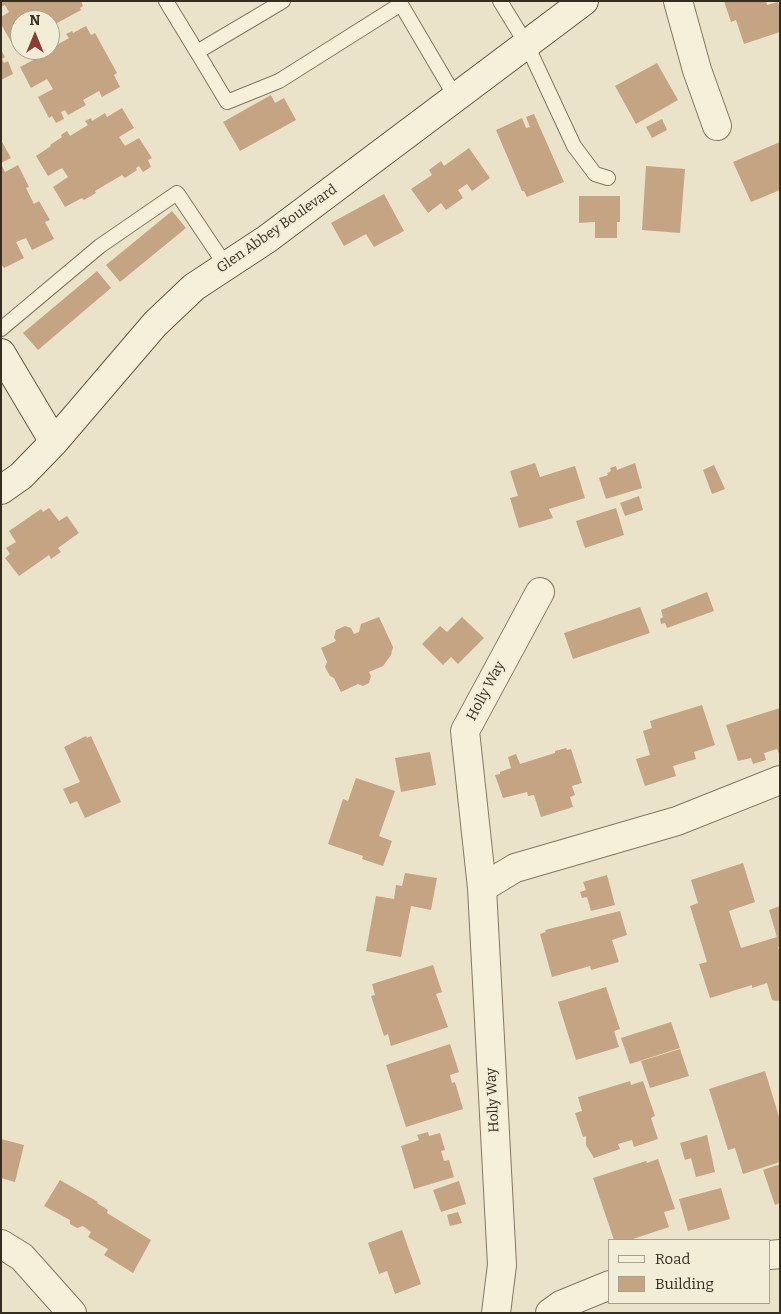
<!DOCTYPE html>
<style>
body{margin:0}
#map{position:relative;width:781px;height:1314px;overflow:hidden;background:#eae3c9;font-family:Bitter,serif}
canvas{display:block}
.frame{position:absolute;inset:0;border:2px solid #362d21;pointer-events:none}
.legend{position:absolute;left:608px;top:1239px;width:162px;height:65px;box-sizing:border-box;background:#f2edd7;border:1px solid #a7a08e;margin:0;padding:6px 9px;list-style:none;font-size:15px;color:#362d21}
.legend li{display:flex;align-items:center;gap:10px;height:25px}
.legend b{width:25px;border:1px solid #a7a08e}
.north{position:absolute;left:10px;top:10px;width:50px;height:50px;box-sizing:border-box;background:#f2edd7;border:1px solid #a7a08e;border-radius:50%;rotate:0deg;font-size:14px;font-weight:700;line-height:20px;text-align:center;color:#362d21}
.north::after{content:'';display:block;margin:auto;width:18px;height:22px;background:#8d3d36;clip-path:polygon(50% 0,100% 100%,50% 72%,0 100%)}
</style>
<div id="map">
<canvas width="781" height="1314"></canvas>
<div class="frame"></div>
<ul class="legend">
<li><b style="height:6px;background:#f6f0db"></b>Road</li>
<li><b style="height:14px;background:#c4a483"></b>Building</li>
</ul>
<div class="north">N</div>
</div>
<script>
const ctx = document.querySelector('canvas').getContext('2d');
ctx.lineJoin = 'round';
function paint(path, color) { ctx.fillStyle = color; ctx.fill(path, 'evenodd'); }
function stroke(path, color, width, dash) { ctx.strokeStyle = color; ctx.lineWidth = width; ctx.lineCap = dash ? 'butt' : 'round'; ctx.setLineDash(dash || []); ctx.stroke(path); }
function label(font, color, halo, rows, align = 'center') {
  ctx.font = font + ' Bitter,serif'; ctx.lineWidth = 4.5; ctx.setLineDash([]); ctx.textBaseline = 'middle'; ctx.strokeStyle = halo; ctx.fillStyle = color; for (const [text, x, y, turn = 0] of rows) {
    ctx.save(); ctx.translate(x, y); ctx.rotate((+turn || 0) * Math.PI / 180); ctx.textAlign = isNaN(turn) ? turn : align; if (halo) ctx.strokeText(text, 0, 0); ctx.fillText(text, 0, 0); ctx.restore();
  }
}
const building = new Path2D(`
 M1,1h80l2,5 -3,2 1,2 -31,17v-7h-30v24l-6,3 -13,-23v-7l8,-5 -4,-7 -4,2z
 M724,1h42l1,4 11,-3 2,6v24l-36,12 -8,-24 -5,2z
 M86,26l5,9 4,-2 22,40 -3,2 6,12 -18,10 -3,-6 -16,9 3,5 -18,10 -3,-5 -4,2 3,7 -8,4 -4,-7 -3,2 -11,-21 15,-8 -6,-10 -16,9 -11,-21 15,-8 -2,-4 10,-5h7v-9l3,6 16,-9 -3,-4 6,-3 1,2z
 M1,50l4,7 -3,2 2,4 4,-2 5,13 -12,6z
 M657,63l21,37 -42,24 -21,-38z
 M271,95l4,8 9,-5 12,22 -56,31 -17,-29z
 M122,108l12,20 -15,9 6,9 14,-8 13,20 -4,2 3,7 -8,5 -4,-6 -3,2 1,2 -12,8 -3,-3 -27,16 1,2 -12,7 -2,-2 -17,9 -12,-20 15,-10 -6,-9 -14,8 -12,-20 15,-10 -1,-1 12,-8 -1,-2 6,-4 3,5 18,-11 -3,-4 6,-3 1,3 13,-8 2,4z
 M534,114l30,68 -37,15 -3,-6h-2l-26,-61 26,-12 4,10 4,-1 -4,-10z
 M662,119l5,11 -15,8 -6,-11z
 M1,140l10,18 -10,5z
 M780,142v48l-29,12 -18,-40z
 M469,148l21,30 -18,13 -5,-7 -9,6 5,8 -17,12 -5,-7 -13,10 -17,-24 21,-14 -3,-5 12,-9 3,5z
 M1,164l4,8 13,-7 11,22 -3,1 8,16 5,-3 11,19 -5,2 9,17 -22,11 -6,-12 -10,4 8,16 -20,10 -3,-4z
 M646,166l39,3 -5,64 -38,-3z
 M384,194l20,37 -30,16 -8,-13 -22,12 -13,-23z
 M579,196h41v26h-3v16h-22v-16l-16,1z
 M172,211l14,17 -66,54 -14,-17z
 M97,271l14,17 -73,62 -15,-17z
 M535,463l5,14 35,-11 10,32 -36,11 4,9 -34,10 -9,-30 8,-2 -8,-25z
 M635,463l7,25 -36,11 -7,-21 9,-3 -1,-2 4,-2 -1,-3 6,-2 1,4z
 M714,465l11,24 -13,5 -9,-24z
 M639,496l4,14 -18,6 -5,-13z
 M49,508l10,13 8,-5 12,17 -21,15 3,4 -10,7 -2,-4 -30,21 -14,-18 5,-4 -4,-6 10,-6 -7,-11 32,-22 2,3z
 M616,508l8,27 -39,13 -9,-27z
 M707,592l7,19 -47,17 -2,-5 -4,1 -1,-5 3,-2 -2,-7z
 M640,607l10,26 -77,26 -9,-26z
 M379,617l14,30 -2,8 -8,11 -14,6 2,4 -2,7 -6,3 -5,-2 -17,8 -7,-14 -4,-2 -5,-9 2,-5 -6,-14 15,-7 -2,-4 2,-7 9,-4 6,2 3,6 5,-2 2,-8z
 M462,617l22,21 -26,26 -7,-7 -8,8 -21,-21 18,-18 7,6z
 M702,705l13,40 -21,7 2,7 -23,7 3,10 -31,10 -9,-27 14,-4 -7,-24 9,-3 -2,-7z
 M780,708v48l-3,-7 -13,4 2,7 -13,4 -2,-6 -13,3 -12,-36z
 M86,736l1,2 4,-2 30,66 -36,16 -8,-17 -7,3 -7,-15 17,-7 -16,-35z
 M566,748l1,2 4,-1 11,34 -10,3 3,9 -5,2 3,10 -32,10 -7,-22 -6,1 -1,-4 -24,6 -8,-23 5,-1v-2l11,-4 -3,-11 8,-3 4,10 35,-11v-2z
 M430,752l6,33 -35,7 -6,-34z
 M356,778l39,13 -16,45 13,5 -9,25 -21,-7 1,-3 -35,-12 15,-45 5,2z
 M743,863l12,39 -26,9 12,37 36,-11 -8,-27 11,-4v41h-2l2,5v48l-3,1 -5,-1 -5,-17 -15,5v-3l-42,13 -11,-34 8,-2 -17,-56 8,-3 -7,-23z
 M405,873l32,5 -6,32 -20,-4 -10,51 -35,-6 10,-55 18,3 2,-14 6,1z
 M607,875l8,30 -24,6 -4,-14 -5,1 -2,-6 6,-2 -3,-8z
 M620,911l7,24 -15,5 7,22 -28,8 -1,-4 -38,11 -12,-43 6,-2 -1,-2z
 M433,965l9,27 -6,2 12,33 -57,19 -3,-12 -4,2 -13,-40 4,-1 -3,-11z
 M606,987l14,42 -6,2 5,16 -43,13 -18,-58z
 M671,1022l9,26 -50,16 -9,-26z
 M450,1044l9,28 -9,3 2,8 3,-1 8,27 -57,18 -20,-62z
 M680,1049l9,27 -39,12 -9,-27z
 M765,1071l15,49v42l-37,12 -8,-26 -7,2 -19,-61z
 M630,1081l1,4 12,-4 12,35 -4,2 7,21 -24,8 -2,-7 -14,4 2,5 -26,9 -8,-13v-9l-3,1 -8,-24 7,-2 -4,-14z
 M428,1132l1,4 11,-3 5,17 -4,1 3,10 5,-1 5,17 -40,12 -13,-43 18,-6 -2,-5z
 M707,1135l8,37 -19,5 -5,-19 -6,2 -5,-17z
 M1,1139l23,6 -9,37 -14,-4z
 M658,1159l17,50 -11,3 5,15 -39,13h-16l-21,-62 53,-17 1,2z
 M780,1164v39l-5,2 -12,-35z
 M60,1180l38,22 -1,1 11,7 -1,3 44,27 -18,33 -29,-18 4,-6 -20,-12 3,-5 -8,-6 -6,2 -7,-4v-4l-26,-14z
 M459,1181l7,23 -25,8 -8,-22z
 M721,1188l9,31 -42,12 -9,-32z
 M458,1212l4,11 -12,3 -3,-11z
 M402,1230l19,54 -26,10 -8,-23 -8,3 -11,-31z`);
const lane = new Path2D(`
 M166,1l31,51 86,-51
 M399,1l57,97
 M500,1l27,44 47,101 21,28 13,4
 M197,52l30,50 52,-21 122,-77
 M1,329l99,-83 77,-53 49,73`);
const street = new Path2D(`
 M678,1l19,69 20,56
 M482,888l33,-20 162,-47 103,-41
 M1,1244l21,13 50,56
 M770,1255l10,-1
 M496,1313l6,-48 -20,-377 -17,-157 75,-139
 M550,1313l11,-8 49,-20`);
const secondary = new Path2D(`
 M1,353l53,89
 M1,490l20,-14 33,-34 101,-118 39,-37 73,-48 317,-238`);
const streetNames = [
 ["Glen Abbey Boulevard",277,229,-35],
 ["Holly Way",486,691,-62],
 ["Holly Way",493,1100,-93]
];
paint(building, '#c4a483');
stroke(lane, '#84765f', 16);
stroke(street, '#84765f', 30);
stroke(secondary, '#665842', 30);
stroke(lane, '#f6f0db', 14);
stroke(street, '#f6f0db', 28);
stroke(secondary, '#f6f0db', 28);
label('14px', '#362d21', '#f2edd7', streetNames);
</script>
